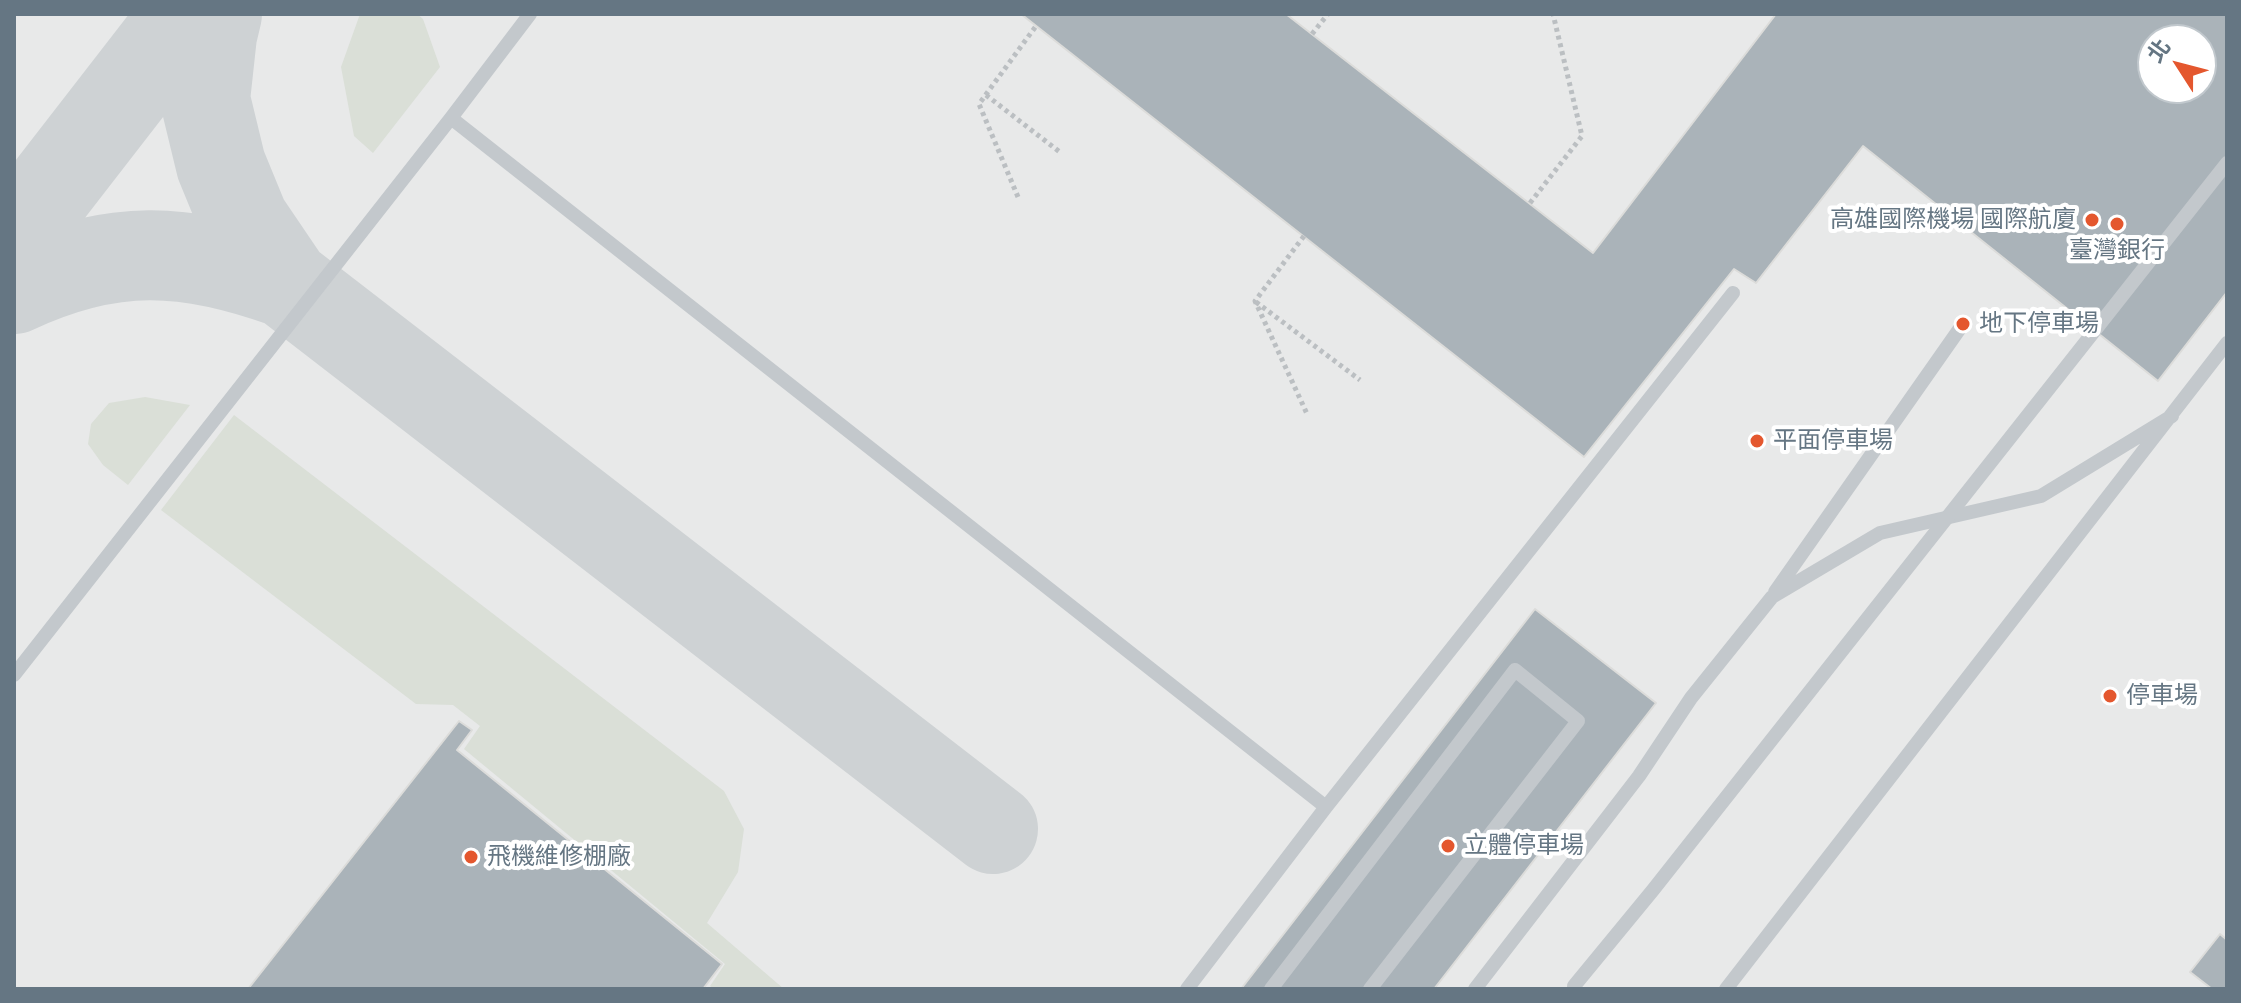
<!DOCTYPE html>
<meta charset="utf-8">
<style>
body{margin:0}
#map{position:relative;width:2241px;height:1003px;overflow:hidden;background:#fafaf8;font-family:"Fira Sans Condensed","Noto Sans TC",sans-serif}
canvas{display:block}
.frame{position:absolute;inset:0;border:16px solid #657683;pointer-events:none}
.north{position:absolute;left:2137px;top:24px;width:80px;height:80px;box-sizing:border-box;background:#fff;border:2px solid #c1c8cd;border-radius:50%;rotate:306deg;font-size:22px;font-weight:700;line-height:32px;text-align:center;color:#657683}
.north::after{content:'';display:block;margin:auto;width:28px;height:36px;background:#e4572e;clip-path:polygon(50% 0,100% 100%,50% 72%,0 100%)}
</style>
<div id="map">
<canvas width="2241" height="1003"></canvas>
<div class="frame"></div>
<div class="north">北</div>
</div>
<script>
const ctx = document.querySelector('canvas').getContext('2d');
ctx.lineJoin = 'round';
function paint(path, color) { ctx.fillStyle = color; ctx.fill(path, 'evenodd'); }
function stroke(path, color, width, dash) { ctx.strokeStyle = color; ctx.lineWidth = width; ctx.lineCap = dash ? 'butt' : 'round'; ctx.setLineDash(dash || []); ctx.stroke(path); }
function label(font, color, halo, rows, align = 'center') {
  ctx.font = font + ' "Fira Sans Condensed","Noto Sans TC",sans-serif'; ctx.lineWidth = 8; ctx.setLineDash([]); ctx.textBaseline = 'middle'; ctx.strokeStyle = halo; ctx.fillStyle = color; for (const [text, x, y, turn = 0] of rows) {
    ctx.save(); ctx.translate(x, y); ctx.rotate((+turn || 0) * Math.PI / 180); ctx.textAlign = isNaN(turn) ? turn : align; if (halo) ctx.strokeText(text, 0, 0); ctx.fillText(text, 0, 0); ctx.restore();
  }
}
const built = new Path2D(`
 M14,14h2213v975h-2213zM2153,40h48v48h-48z`);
const green = new Path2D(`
 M360,14h57l6,5 17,48 -67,86 -19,-17 -13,-69z
 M145,397l45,8 -62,80 -25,-20 -15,-21 3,-20 18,-21z
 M234,415l490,376 20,38 -6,43 -31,51 77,66h-70l-4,-3 15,-22 -261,-215 16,-23 -27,-21 -37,-1 -255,-194z`);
const taxiway = new Path2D(`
 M217,14l-5,21 -7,64 16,66 23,56 42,62
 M14,236l172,-222
 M14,289c98,-46 172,-42 272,-6l707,546`);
const building = new Path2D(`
 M1021,14h265l307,239 183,-239h451v278l-69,89 -295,-235 -107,137 -22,-14 -150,188zM2153,40h48v48h-48z
 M1535,609l121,94 -222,286h-193z
 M459,721l13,9 -15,20 265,214 -19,25h-455z
 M2220,934l7,6v49h-15l-22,-17z`);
const path = new Path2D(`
 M1312,34l16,-20
 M986,95l75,58
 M1018,197l-39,-93 57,-78
 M1530,203l52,-67 -29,-122
 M1304,236l-49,65 53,115
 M1256,302l104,78`);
const service = new Path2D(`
 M451,118l875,689
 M1775,592l188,-268
 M14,675l437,-557 79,-104
 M1187,989l139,-182 407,-514
 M1271,989l244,-319 63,51 -208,268
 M1475,989l164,-213 52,-78 81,-101 108,-64 161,-37 131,-80
 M1726,989l501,-646`);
const serviceBridge = new Path2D(`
 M1574,986l79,-96 574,-727`);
const markers = [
 [2092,220,8,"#e4572e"],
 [2117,224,8,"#e4572e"],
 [1963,324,8,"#e4572e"],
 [1757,441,8,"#e4572e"],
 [2110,696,8,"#e4572e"],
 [1448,846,8,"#e4572e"],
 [471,857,8,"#e4572e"]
];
const poiNames = [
 ["高雄國際機場 國際航廈",2076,220,"right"],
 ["臺灣銀行",2117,251,"center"],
 ["地下停車場",1979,324],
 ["平面停車場",1773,441],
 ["停車場",2126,696],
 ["立體停車場",1464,846],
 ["飛機維修棚廠",487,857]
];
paint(built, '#e8e9e9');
paint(green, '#dadfd7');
stroke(taxiway, '#ced2d4', 90);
paint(building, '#aab3b9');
stroke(building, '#dcdcda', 2);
stroke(path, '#bbbfc2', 5, [4, 4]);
stroke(service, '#c3c8cc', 14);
stroke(serviceBridge, '#c3c8cc', 14);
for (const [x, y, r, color] of markers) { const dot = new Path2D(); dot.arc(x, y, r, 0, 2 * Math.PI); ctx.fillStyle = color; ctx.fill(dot); stroke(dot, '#fff', 3); }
label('24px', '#657683', '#fff', poiNames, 'left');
</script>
